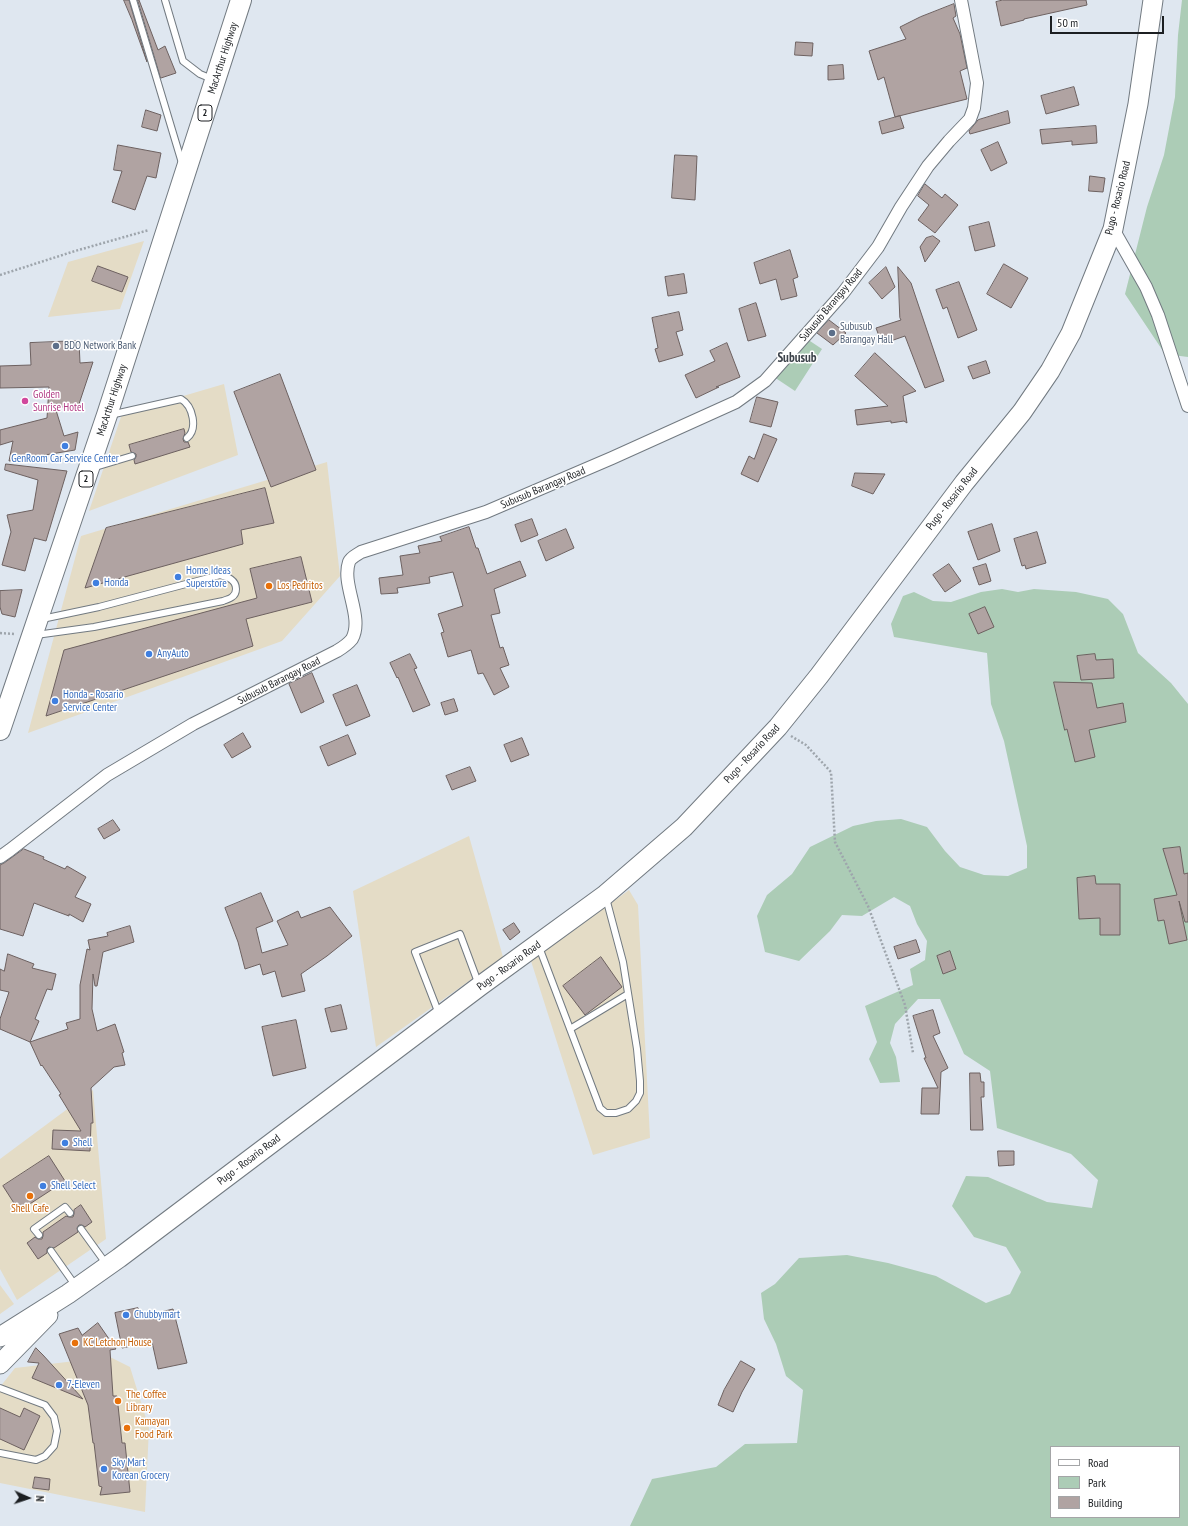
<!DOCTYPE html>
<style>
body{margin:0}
#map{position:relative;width:1188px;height:1526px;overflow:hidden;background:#dfe7f0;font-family:"PT Sans Narrow",sans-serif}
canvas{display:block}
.legend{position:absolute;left:1050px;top:1446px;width:130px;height:72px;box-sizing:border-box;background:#fff;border:1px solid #a4a5a7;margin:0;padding:5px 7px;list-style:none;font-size:12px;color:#1c1f22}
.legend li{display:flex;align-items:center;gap:8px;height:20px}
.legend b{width:20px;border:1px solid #a4a5a7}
.north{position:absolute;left:8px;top:1478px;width:40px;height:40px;-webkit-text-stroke:3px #fff;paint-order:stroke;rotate:93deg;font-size:11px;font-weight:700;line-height:16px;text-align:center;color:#1c1f22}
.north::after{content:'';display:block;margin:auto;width:14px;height:18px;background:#1c1f22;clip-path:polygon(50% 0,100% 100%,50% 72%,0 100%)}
.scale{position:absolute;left:1050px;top:16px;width:114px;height:18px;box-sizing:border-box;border:2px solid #1c1f22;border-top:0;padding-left:5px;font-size:12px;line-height:14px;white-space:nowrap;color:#1c1f22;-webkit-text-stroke:3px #fff;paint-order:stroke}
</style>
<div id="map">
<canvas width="1188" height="1526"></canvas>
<ul class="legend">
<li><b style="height:5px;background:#fff"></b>Road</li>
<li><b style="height:11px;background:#acccb6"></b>Park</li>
<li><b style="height:11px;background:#b0a3a2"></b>Building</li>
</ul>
<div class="north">N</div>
<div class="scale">50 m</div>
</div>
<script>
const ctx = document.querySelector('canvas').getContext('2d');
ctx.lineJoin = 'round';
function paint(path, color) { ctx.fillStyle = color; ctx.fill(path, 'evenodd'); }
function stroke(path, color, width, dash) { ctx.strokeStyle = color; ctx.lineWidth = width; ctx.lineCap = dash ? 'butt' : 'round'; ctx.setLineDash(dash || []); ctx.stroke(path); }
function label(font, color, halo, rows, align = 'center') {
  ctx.font = font + ' "PT Sans Narrow",sans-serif'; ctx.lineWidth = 3; ctx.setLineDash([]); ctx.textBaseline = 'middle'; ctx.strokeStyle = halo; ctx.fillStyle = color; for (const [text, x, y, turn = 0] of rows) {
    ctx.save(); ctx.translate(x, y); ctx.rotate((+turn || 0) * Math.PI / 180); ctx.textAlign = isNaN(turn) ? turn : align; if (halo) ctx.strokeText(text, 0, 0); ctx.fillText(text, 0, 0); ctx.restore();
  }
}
const commercial = new Path2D(`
 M144,241l-24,68 -72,8 20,-55z
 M224,384l14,71 -149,56 33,-97z
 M327,462l13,114 -58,65 -254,92 53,-197z
 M469,836l34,121 -127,90 -23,-156z
 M629,890l9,15 12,233 -57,17 -62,-194z
 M93,1090l13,149 -89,61 -17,-31v-110z
 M0,1285l14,19 -14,10z
 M110,1357l20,10 19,61 -4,84 -145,-29v-96l15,-19z`);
const green = new Path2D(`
 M1182,0h6v357l-23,-3 -40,-60 22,-87 17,-52 11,-58 3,-62z
 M798,333l24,16 -27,42 -24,-16z
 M1002,589l16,3 16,-3 42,3 32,7 15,15 15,39 33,30 17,21v822h-558l22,-47 64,-12 29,-23 52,-1 6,-53 -17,-14 -10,-32 -12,-25 -3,-26 14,-9 24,-26 48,-3 41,8 48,13 50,27 24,-9 11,-22 -15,-25 -32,-10 -22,-31 14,-30 22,1 59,25 45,6 6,-28 -27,-26 -74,-26 -7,-57 -26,-17 -24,-55h-22l-23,25 -5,19 6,14 4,25 -20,1 -11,-24 8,-17 -12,-36 48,-21 -3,-16 15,-9 2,-19 -10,-17 -7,-18 -16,-9 -32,19 -20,-1 -12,16 -31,30 -34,-9 -8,-36 10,-21 25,-21 18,-27 43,-21 23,-5 25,-2 26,8 18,24 15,16 24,8 24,1 19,-8v-22l-23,-105 -13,-37 -4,-51 -93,-16 -3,-13 12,-28 11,-4 19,9 18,1 30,-10zM1051,1447h128v70h-128z`);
const building = new Path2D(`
 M124,0h5l18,62 -15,-42z
 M138,0h1l19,50 7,-4 11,27 -15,5z
 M1003,0h83l1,5 -63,14v1l-23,6 -5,-24z
 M954,4l2,12 -3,2 7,16 7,34 -7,3 7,28 -72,18 -11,-40 -6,3 -9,-29 37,-12 -6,-12 20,-10z
 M796,42l17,1 -1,13 -17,-1z
 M843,65l1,14 -16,1v-14z
 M1074,87l5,18 -33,9 -5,-18z
 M146,110l15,5 -4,16 -15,-4z
 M1008,111l2,12 -40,11 -1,-3 9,-11z
 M900,116l4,12 -22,6 -3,-12z
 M1096,126l1,17 -25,2v-4l-30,3 -2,-14z
 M998,142l9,21 -16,8 -10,-21z
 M118,145l43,8 -5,25 -9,-2 -12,34 -23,-8 10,-31 -8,-1z
 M675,155l22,1 -2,44 -23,-2z
 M1090,176l15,2 -2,14 -14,-1z
 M925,184l17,14 3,-4 13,11 -23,28 -17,-13 11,-15 -11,-9z
 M989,222l6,24 -20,5 -6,-24z
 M933,236l7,5 -15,21 -5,-15 6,-9z
 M790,250l8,27 -5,2 4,17 -16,4 -5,-21 -16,5 -6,-21z
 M1004,264l24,14 -17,30 -24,-14z
 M98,266l30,11 -6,15 -30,-11z
 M886,267l9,20 -13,12 -13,-16z
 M898,267l13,16 33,98 -19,7 -20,-52 -23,8 -6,-16 25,-8 -1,-2z
 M684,274l3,19 -19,3 -3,-19z
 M959,282l18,48 -19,8 -11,-31 -4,2 -7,-19z
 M756,303l10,33 -18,5 -9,-32z
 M679,312l4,18 -7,2 7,23 -24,7 -4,-13 3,-1 -6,-30z
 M829,320l17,13 -13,12 -16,-12z
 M79,341l1,22 13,-1 -15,45h-23l9,29 14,-4 -3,18 -66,11 4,-20 -13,4v-15l47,-12 2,-31 -49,1v-22l31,-1 -1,-22z
 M727,343l13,34 -24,10h3l-23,11 -11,-23 30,-14 -5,-10z
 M875,353l41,38 -13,5 4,27 -3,-2 -13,2v-2l-34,4 -2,-15 33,-4 -33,-30z
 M986,361l4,12 -17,6 -5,-12z
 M280,374l36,96 -45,17 -37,-95z
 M757,397l21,5 -7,25 -21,-5z
 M184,429l1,4 -2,6 1,3h4l2,5 -55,17 -1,-4 2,-3v-3l-5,-2 -2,-7z
 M764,434l13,5 -19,43 -17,-8 8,-18 5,3z
 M6,464l61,7 -21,70 -12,-3 -9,33 -23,-6 9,-33 -4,-17 26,-5 5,-30 -33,-10z
 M855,473l30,1 -12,20 -21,-8z
 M265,488l9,35 -33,7 2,14 -158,44 21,-60z
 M532,519l6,16 -17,7 -6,-17z
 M992,524l8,27 -22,9 -10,-28z
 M469,527l7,21h2l9,26 33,-13 6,15 -32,13 6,24 -9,2 9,33 3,-1 6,18 -9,3 9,19 -15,8 -11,-22 -5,1 -7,-24 -23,7 -7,-24 3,-1 -6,-18 25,-8 -10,-34 -24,5 1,6 -33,5 1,5 -17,1 -2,-16 24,-3 -3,-19 20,-3 -2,-7 24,-5 -2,-4z
 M566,529l8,19 -28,13 -8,-20z
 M1037,532l9,31 -20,6 -1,-4 -3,1 -8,-27z
 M301,557l11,45 -66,17 7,27 -207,70 18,-66 193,-52 -7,-29z
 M949,564l12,17 -16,11 -12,-17z
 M986,564l5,17 -12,4 -6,-17z
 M22,590l-7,27 -13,-3 -2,-7v-16z
 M985,607l9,20 -16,7 -9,-20z
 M410,654l7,14 -3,1 16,36 -17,7 -15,-35 -1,1 -7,-15z
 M1095,654l1,6 17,-1 1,19 -33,2 -4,-24z
 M312,673l12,29 -23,11 -12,-29z
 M1054,682l38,1 5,25 26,-5 3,19 -37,8 6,27 -20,5 -8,-33 -2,1z
 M357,685l13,31 -24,10 -13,-31z
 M454,699l4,12 -13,4 -4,-12z
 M243,733l8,14 -19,11 -8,-13z
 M348,735l8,19 -28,12 -8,-19z
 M522,738l7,17 -18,7 -7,-17z
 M470,767l6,14 -24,9 -6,-14z
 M113,820l7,10 -16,9 -6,-10z
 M1180,847l4,27 4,-1v49h-3l-6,-21 8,39 -18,4 -5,-24 -6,1 -4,-22 23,-4 -14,-46z
 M24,849l20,8 -1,2 22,10 2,-3 19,11 -11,20 16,7 -8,18 -14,-8v2l-35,-13 -11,33 -23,-7v-64l4,-2z
 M1095,876l1,8h24v51h-20v-17l-21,1 -2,-41z
 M261,893l12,28 -17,7 6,25 26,-8 -11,-24 21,-10 3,7 29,-11 22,29 -25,20 -26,18 4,17 -23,6 -7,-26 -12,4 -3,-11 -15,5 -7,-27 -13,-34z
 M514,923l6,9 -10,8 -7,-10z
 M130,926l4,16 -31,10 -6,34h-2l-2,-12 -1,35 5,22 18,-7 9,28 -2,1 3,12 -11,2 -23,21 2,35h-2l-1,28 -38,-2 1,-19 28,1 -22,-36 2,-1 -19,-29 -1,1 -11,-24 38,-13 -2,-6 14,-4v-34l7,-36 3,1 -2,-10 20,-4 -1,-3z
 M916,940l4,12 -22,7 -4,-12z
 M950,951l6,18 -13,5 -6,-18z
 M8,954l26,10 -2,4 24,6 -4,16 -5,-1 -12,30 4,2 -9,21 -30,-13v-10l9,-27 -9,-2v-21l4,2z
 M601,957l21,30 -37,28 -22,-29z
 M341,1005l6,24 -16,3 -6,-23z
 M933,1010l7,23 -7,3 15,32 -7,4 -2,42h-18l1,-26h16l-14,-30h2l-13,-42z
 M296,1020l10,48 -33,8 -11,-49z
 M970,1073h10l1,9h3v15h-3l2,33h-12z
 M998,1151h16v14l-15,1z
 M49,1156l16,25 -46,30 -16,-25z
 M81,1205l11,17 -7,5 -3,-2h-3l-2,3 1,4 -24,16 -5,-1 -2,2v4l-9,6 -11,-16 8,-6 3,2h4l1,-3v-4l23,-16 3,1h4l1,-3v-4z
 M138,1308l2,9 33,-8 14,54 -29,6 -6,-27 -30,6 -7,-35z
 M98,1323l18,26 -6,1 3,46h4l5,47h3l5,49 -30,3 2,-8 -3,-1 -5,-43h-1l-5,-38 -29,-71 19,-6 4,7z
 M36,1348l7,7 40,44 -51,-21 7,-15 -11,-1z
 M741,1361l14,8 -13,23 -9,20 -15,-7 6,-15z
 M0,1408l20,9 4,-9 16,8 -16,34 -24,-11z
 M35,1477l15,2 -1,11 -16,-2z`);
const path = new Path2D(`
 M0,275l75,-24 74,-21
 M0,633l15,1
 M791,736l15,9 25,27 4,70 33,64 37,99 8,48`);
const service = new Path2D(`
 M133,0l49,163
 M165,0l18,61 17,13 12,5
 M110,415l71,-16c12,7 17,30 6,39
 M92,468l40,-12
 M36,635l58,-8 129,-26c2,-1 7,-2 9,-4 3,-2 4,-5 4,-8 0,-9 -8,-12 -16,-14l-121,32 -57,12
 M539,947l61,161 6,5h10l12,-4 8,-8 4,-8v-12l-3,-32 -14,-87 -17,-64
 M439,1014l-24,-62 45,-18 19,51
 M570,1029l58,-35
 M81,1229l26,36
 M39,1235l-5,-6 31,-22 5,6
 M51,1251l24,34
 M0,1388l45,17 9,12 3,14 -3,15 -9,10 -9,4 -36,-7`);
const minor = new Path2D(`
 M1113,229l33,58 12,28 30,91
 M0,857l10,-7 97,-75 86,-51 144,-73c5,-3 11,-7 15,-12 12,-22 -11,-54 -3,-77 2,-5 8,-7 12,-10l125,-40 126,-54 124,-56 29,-21 78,-88 35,-46 23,-40 27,-41 21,-25 21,-22 4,-11 3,-25 -16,-83`);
const primary = new Path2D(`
 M0,1337l68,-43 51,-36 361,-272 125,-91 79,-68 94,-100 41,-51 145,-193 58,-71 28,-41 21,-38 42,-104 25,-125 15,-104
 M0,1364l48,-49`);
const trunk = new Path2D(`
 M0,730l107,-315 134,-415`);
const markers = [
 [832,333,4,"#5c6f8a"],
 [56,346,4,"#5c6f8a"],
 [25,401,4,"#d1479c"],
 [65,446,4,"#3f7fe0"],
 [178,577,4,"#3f7fe0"],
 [96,583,4,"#3f7fe0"],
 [269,586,4,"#e8710a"],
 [149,654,4,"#3f7fe0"],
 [55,701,4,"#3f7fe0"],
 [65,1143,4,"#3f7fe0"],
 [43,1186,4,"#3f7fe0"],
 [30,1196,4,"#e8710a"],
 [126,1315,4,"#3f7fe0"],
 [75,1343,4,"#e8710a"],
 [59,1385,4,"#3f7fe0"],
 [118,1401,4,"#e8710a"],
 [127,1428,4,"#e8710a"],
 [104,1469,4,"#3f7fe0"]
];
const shields = [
 [205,113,14],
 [86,479,14]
];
const shieldNames = [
 ["2",205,113],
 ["2",86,479]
];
const streetNames = [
 ["MacArthur Highway",223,58,-72],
 ["Pugo - Rosario Road",1118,198,-76],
 ["Subusub Barangay Road",831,305,-50],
 ["MacArthur Highway",112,400,-72],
 ["Subusub Barangay Road",543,488,-23],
 ["Pugo - Rosario Road",952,499,-52],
 ["Subusub Barangay Road",279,681,-27],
 ["Pugo - Rosario Road",752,754,-47],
 ["Pugo - Rosario Road",509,966,-36],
 ["Pugo - Rosario Road",249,1160,-37]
];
const serviceNames = [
 ["Subusub",840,327],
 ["Barangay Hall",840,340],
 ["BDO Network Bank",64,346]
];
const hotelNames = [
 ["Golden",33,395],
 ["Sunrise Hotel",33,408]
];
const shopNames = [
 ["GenRoom Car Service Center",65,459,"center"],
 ["Home Ideas",186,571],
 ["Superstore",186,584],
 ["Honda",104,583],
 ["AnyAuto",157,654],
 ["Honda - Rosario",63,695],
 ["Service Center",63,708],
 ["Shell",73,1143],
 ["Shell Select",51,1186],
 ["Chubbymart",134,1315],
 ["7-Eleven",67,1385],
 ["Sky Mart",112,1463],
 ["Korean Grocery",112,1476]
];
const foodNames = [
 ["Los Pedritos",277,586],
 ["Shell Cafe",30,1209,"center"],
 ["KC Letchon House",83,1343],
 ["The Coffee",126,1395],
 ["Library",126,1408],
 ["Kamayan",135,1422],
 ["Food Park",135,1435]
];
const quarterNames = [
 ["Subusub",797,358]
];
paint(commercial, '#e4dcc6');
paint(green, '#acccb6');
paint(building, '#b0a3a2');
stroke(building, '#6d6160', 1);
stroke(service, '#727a81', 8);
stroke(minor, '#727a81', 14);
stroke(primary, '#727a81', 21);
stroke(trunk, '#727a81', 22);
stroke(path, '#9ea5ac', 2.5, [2, 2]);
stroke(service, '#fff', 6);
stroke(minor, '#fff', 12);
stroke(primary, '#fff', 19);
stroke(trunk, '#fff', 20);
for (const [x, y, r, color] of markers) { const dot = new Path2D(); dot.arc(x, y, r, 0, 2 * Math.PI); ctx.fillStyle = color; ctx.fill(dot); stroke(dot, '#fff', 1.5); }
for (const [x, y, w] of shields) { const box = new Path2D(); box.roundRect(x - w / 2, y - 8, w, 16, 3); ctx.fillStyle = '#fff'; ctx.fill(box); stroke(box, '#1c1f22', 1); }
label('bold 10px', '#1c1f22', null, shieldNames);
label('11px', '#1c1f22', '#fff', streetNames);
label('11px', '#4e5e75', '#fff', serviceNames, 'left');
label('11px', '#b23c85', '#fff', hotelNames, 'left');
label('11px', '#366cbe', '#fff', shopNames, 'left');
label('11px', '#c56008', '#fff', foodNames, 'left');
label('bold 13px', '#3d444b', '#fff', quarterNames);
</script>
